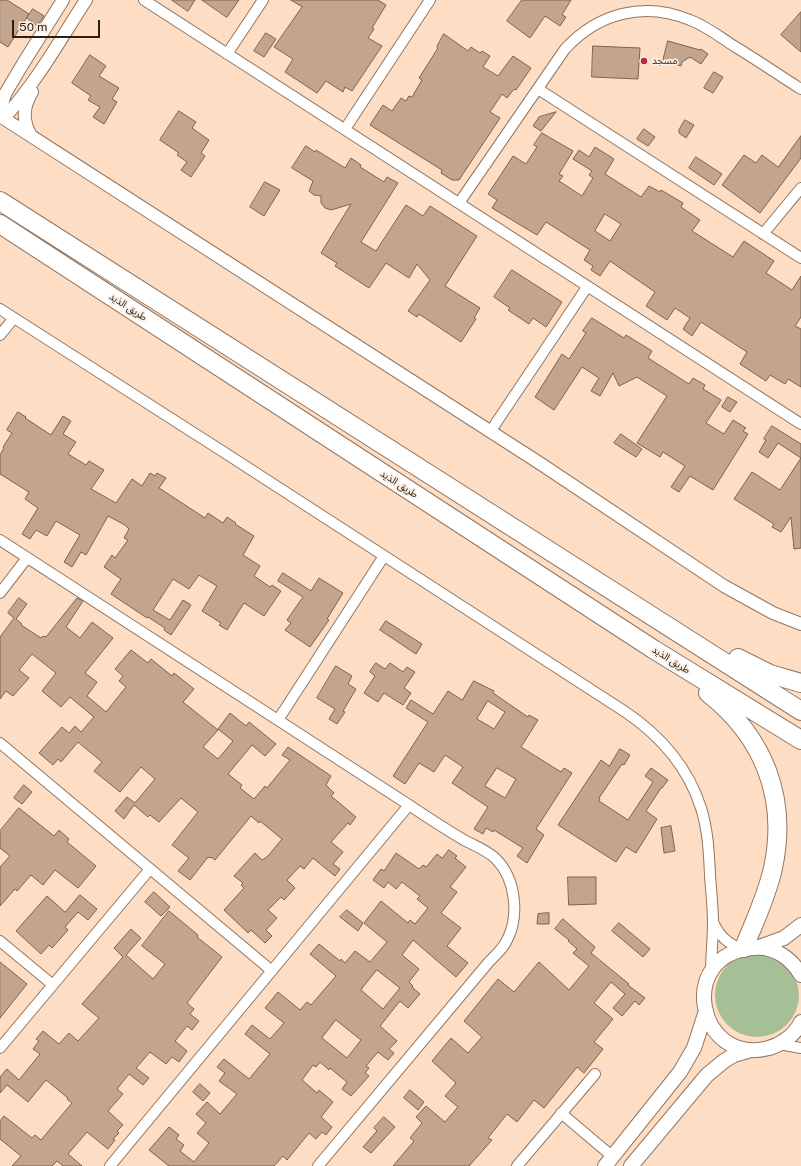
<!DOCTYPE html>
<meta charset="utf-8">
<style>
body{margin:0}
#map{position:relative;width:801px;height:1166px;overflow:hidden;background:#fdddc4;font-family:"Public Sans",sans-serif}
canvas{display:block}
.scale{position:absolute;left:12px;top:20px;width:88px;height:18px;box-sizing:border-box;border:2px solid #2a1f15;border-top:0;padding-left:5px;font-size:12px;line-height:14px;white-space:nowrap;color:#2a1f15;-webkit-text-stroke:3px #fbeee4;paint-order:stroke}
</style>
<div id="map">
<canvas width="801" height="1166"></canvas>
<div class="scale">50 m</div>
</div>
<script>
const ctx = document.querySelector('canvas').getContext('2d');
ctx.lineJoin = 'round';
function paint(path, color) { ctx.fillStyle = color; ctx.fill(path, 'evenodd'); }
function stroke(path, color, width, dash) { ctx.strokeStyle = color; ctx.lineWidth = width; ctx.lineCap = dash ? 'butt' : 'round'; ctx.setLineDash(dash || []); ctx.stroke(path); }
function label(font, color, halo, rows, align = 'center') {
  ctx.font = font + ' "Public Sans","Noto Sans Arabic",sans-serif'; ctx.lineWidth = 3.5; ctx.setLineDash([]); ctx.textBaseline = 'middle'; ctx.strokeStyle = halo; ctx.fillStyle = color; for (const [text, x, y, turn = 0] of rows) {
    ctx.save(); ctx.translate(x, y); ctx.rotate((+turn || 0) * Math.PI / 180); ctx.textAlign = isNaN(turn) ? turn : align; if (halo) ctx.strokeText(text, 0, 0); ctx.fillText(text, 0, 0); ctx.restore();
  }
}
const green = new Path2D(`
 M715 995a42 42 0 1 1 84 0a42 42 0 1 1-84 0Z`);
const building = new Path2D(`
 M0,0h7l22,14 -21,33 -8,-5z
 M172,0h23l-7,11z
 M202,0h37l-12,17z
 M291,0h87l8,5 -14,23 2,1 -6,9 14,8 -30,45 -7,-4 -2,5 -17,-11 -9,12 -32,-21 8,-13 -19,-12 28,-40z
 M522,0h49l-9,15 4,2 -6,9 -15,-10 -15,22 -23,-17z
 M33,9l11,7 -7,10 -10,-8z
 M801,12v40l-20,-17z
 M266,33l10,6 -12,18 -10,-6z
 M444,34l24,17 3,-4 9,6 2,-2 8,5 -7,11 15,9 15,-20 18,12 -15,22 -2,-1 -7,9 -5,-4 -12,18 10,6 -41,62h-7l-11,-7 1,-3 -72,-45 13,-20 9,6 9,-13 5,3 3,-5 3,1 10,-17 -3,-2 19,-30 -1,-1z
 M668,41l32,9 1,-1 7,5 -7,10 -11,-7 -8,5 -1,4 -18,-5z
 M593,46l47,2 -2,31 -46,-2z
 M90,55l16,11 -7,10 20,12 -7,11 5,3 -13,22 -11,-7 7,-10 -12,-7 3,-4 -19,-13z
 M714,72l9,5 -10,16 -9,-5z
 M179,111l17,11 -4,6 17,12 -8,13 4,3 -14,21 -10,-7 6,-8 -10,-7 2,-2 -19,-13z
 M556,112l-15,19 -8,-5 6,-9z
 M685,120l9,5 -8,13 -7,-5v-3z
 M644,129l11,8 -7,9 -11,-7z
 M542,133l31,18 -14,23 4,2 -4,5 23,15 11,-18 -4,-3 3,-4 -19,-12 6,-9 10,7 6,-10 19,12 -9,15 36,23 8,-11 11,6 1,-2 22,13 -2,4 19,13 -8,11 41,26 11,-16 30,20 -8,12 26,17 9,-14v41l-6,9 6,3v58l-13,-8 -3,5 -15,-9 -4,6 -26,-17 7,-12 -46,-30 -9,14 -9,-7 7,-11 -15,-10 -8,12 -21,-14 9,-14 -45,-31 -10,15 -9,-6 2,-4 -9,-6 6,-10 -44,-28 -9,13 -45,-27 5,-8 -9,-6 12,-18 13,-20 13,8 11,-17 -3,-2zM605,214l16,10 -11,17 -15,-10z
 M801,136v22l-41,55 -38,-28 22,-30 12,8 6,-8 16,12z
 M306,146l9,6 1,-2 29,18 6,-10 10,7 -1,2 24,15 3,-5 11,6 -37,59 15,9 30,-46 17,11 7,-10 47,30 -32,50 35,22 -6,10 2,1 -15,23 -42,-28 -2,3 -9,-6 22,-31 -13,-16 -8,14 -23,-15 -17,25 -34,-22 2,-3 -16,-10 30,-49 -20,6 -6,-2 -4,-5v-7l-7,-1 -5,-4 4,-10 -21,-13z
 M696,157l26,17 -8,11 -25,-17z
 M265,182l15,8 -16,26 -14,-9z
 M512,270l50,32 -16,25 -13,-9 -4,6 -21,-14 2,-2 -16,-11z
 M592,318l32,20 2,-3 26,16 -4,7 41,26 4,-6 12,7 -2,4 18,11 -15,23 18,11 9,-14 13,8 -3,3 5,3 -35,56 -23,-14 -11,16 -8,-5 14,-21 -22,-14 -3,5 -23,-14 30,-47 -30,-19 -18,9 -6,-13 -13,23 -9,-5 8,-13 -17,-11 -28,43 -19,-13 27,-43 7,5 17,-26 -3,-2z
 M728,397l9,5 -7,10 -8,-5z
 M18,412l8,5 -1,1 26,17 12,-19 8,5 -8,13 13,8 -8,12 18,11 3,-4 15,9 -13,19 25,14 16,-24 10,7 8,-13 5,3 2,-3 9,5 -7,10 46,30 3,-5 15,10 4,-6 9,6 -1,1 19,12 -11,19 17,11 -6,10 16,11 2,-2 9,6 -17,25 -20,-13 -17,27 -8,-5 2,-2 -19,-12 15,-25 -18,-11 -10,14 -16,-10 -20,31 17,10 13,-20 8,5 -20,30 -7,-5 1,-2 -17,-11 -1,1 -36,-24 10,-15 -17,-12 8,-12 3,3 13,-18 -4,-2 5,-9 -4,-4 -17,-9 -22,39 -5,-3 -9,15 -8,-5 16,-27 -24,-14 -9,15 -11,-6 -6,9 -8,-5 16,-26 -13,-9 4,-7 -29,-18v-19l4,-7 -1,-1 9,-14 -5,-3z
 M772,426l29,18v104l-7,1 -3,-32 -10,15 -9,-5 2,-3 -40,-25 18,-27 28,18 21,-32 -23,-15 -10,15 -9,-6 7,-12 -2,-1z
 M621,434l21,15 -6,8 -22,-14z
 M283,573l28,18 8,-13 24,15 -16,26 2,1 -19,27 -25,-17 6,-7 -4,-3 16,-23 -25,-16z
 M19,598l8,6 -11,15 6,5 -1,1 20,13 2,-2 3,1 31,-39 6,3 -17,26 14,11 12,-16 21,16 -28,35 12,9 -10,14 19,16 20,-25 -7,-6 4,-5 -8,-7 16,-19 17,13 3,-4 21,17 2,-3 20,16 -11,13 35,28 -15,17 15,12 15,-18 -15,-12 12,-16 16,13 3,-4 27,22 -11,12 -13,-11 -24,29 14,11 -2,3 14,11 11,-13 2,2 23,-28 -8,-5 6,-8 43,29 -5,9 8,8 -3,3 25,21 -6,8 -2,-2 -17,19 12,10 -10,12 7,5 -5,7 -22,-18 -9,11 -4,-3 -13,14 8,8 -11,12 -3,-3 -13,13 9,8 -11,12 6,6 -7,7 -14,-13 -3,3 -24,-23 20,-22 -3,-3 2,-2 -9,-7 21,-23 7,7 6,-4 14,-17 -22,-18 -1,2 -8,-7 -36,44 -4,-3 -1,1 -2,-1 -18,23 -12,-9 11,-13 -17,-13 26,-33 -17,-14 -22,24 -9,-7 -2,2 -14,-12 -10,14 -9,-8 12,-14 8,6 20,-24 -14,-12 -21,25 -26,-21 8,-9 -24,-20 -17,20 -3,-3 -5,6 -14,-12 23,-26 7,6 6,-7 6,6 13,-15 -24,-20 -9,10 -19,-16 14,-18 -24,-19 -13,16 10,8 -16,18 -7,-5 -6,8v-62l14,-19 -6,-5z
 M386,621l36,23 -6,10 -36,-24z
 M376,663l9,6 5,-6 13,9 4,-5 8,5 -11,16 7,5 -8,12 -19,-12 -6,9 -14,-9 11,-17 -5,-4z
 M336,666l16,10 -4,8 8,5 -13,22 2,1 -8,12 -8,-5 6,-10 -18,-11z
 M474,681l20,10 -1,2 35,24 1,-2 9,5 -17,27 40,25 3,-4 8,5 -36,56 8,6 -17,28 -10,-7 6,-8 -29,-18 -1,2 -7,-4 -3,6 -9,-5 14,-22 -36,-24 11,-16 -18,-12 -11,17 -15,-9 -14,21 -12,-8 35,-54 -22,-14 5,-8 22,14 15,-23 14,9zM488,701l17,11 -11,17 -17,-10zM497,768l19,11 -11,19 -20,-12z
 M620,749l10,6 -6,10 -2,-1 -23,34 1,1 -1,2 29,19 25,-38 -8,-6 6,-8 17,12 -6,8h-1l-15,23 11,8 -21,34 -10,-6 -10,15 -58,-37 43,-65 8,6z
 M24,785l8,7 -10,12 -8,-6z
 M19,808l35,28 5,-6 10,9 -2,3 29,24 -18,22 -23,-18 -12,15 -12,-10 -14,16 -2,-2 -15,17v-39l10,-11 -10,-8v-17z
 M671,826l4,25 -11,2 -3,-25z
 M449,850l8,6 -2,2 11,9 -16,20 7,5 -16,21 20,15 -14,18 21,17 -12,14 -43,-37 -11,15 17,14 -10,13 4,4 -1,1 8,7 -12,14 -8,-7 -20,25 17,15 -8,8 5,4 -6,7 -10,-8 -12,14 3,2 -4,5 4,3 -18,20 -9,-7 5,-7 -17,-14 -1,2 -9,-8 -4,5 -3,-2 -11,15 15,13 2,-3 14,12 -12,15 11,10 -6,8 -4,-3 -6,7 -7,-6 -22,27 -4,-4 -9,10h-105l-20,-16 20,-23 10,8 -3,4 8,6 -4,6 14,11 15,-19 -12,-10 9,-10 -10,-9 11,-12 13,12 17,-20 -18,-13 6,-8 -8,-6 7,-8 25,20 21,-25 -25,-20 7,-9 18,14 14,-16 -19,-15 13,-16 22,18 7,-8 4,3 25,-29 -26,-22 9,-10 21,17 1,-2 4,4 10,-12 15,11 17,-20 -23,-19 17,-22 27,22 2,-3 5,4 13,-16 -11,-9 3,-3 -18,-14 -6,7 -8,-7 -4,6 -11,-8 8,-11 3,2 12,-18 23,16 4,-4 3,2 2,-2 9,-11 5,4zM377,970l23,18 -17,21 -22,-19zM336,1020l25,20 -14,18 -25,-20z
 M568,877h28v27l-27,1z
 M154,892l16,15 -9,9 -16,-14z
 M80,895l17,14 -9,11 -10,-8 -13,15 3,3 -16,18 -3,-3 -8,9 -25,-23 31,-35 18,16z
 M347,910l16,13 -5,8 -18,-14z
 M169,911l29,24 -1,2 25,20 -35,46 7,6 -4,5 9,7 -7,9 -5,-4 -12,15 12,10 -8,11 -7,-5 -6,7 -16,-12 -14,16 13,10 -6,7 -14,-11 -12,15 6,5 -15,17 15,14 -6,6 2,2 -6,6 2,1 -7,9 -21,-17 -19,22 14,12h-19l-6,-5 -5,5h-40l9,-10 -21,-17v-18l4,-5 28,22 3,-3 6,5 31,-37 -5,-4 1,-1 -22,-18 -18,22 -21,-17 -7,8v-16l7,-8 12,11 21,-26 -7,-5 6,-8 -3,-2 7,-8 16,13 10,-11 9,8 21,-23 -17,-14 41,-47 -9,-9 17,-19 10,9 -15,17 27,24 12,-15 -23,-18z
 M549,913v11h-12l1,-10z
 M563,919l32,28 -4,6 38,31 -1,1 17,13 -6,7 -4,-4 -13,15 -9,-8 12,-14 -14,-12 -17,21 19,16 -19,23 9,7 -19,24 -7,-6 -33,41 -10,-8 -17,22 -10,-8 -19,24 4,2 -23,26h-76l21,-25 -4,-3 12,-15 -6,-6 10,-11 19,16 13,-15 -13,-11 11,-13 -24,-22 19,-23 17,15 14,-16 -18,-16 34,-42 16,13 25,-30 30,28 20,-24 -16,-13 4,-4 -9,-8 1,-1 -14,-11z
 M619,923l31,26 -7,8 -31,-26z
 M0,962l27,22 -27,34z
 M200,1084l10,9 -7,8 -10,-9z
 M410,1090l14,12 -6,8 -14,-12z
 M384,1117l11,10 -24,26 -8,-6 14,-16 -3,-3z`);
const minor = new Path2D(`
 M144,0l657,424
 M227,54l36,-54
 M538,89l263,169
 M345,129l85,-129
 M459,203l106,-154c33,-36 79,-48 125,-29 16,6 30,17 44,26 23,14 45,29 67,43
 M763,234l38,-46
 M0,309l222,142 402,260c36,24 64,56 77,97 7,22 8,45 9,67 1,16 3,32 3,48 0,16 -2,32 -2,49
 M0,335l14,-17
 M490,432l97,-145
 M0,540l409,265c18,12 36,24 55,35 11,6 23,10 32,19 20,20 24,58 10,83 -4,8 -12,14 -18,21l-170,203
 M0,593l27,-35
 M278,720l106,-164
 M0,743l272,228
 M714,924c6,13 14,19 27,25
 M0,941l53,44
 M779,1044l22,4
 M0,1048l150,-179
 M561,1113l52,44
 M110,1166l299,-361
 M517,1166l78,-92`);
const tertiary = new Path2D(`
 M0,111l5,-17 19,-32 39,-62
 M0,116l541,348 183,122 49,27 28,11
 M4,118c32,-35 56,-78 82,-118
 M31,136c-9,-16 -8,-29 1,-44`);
const secondary = new Path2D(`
 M759,947l25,-9 17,-13
 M801,975c-10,-17 -27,-29 -47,-27 -79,5 -57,119 15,100 13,-4 26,-13 32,-26
 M605,1166l75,-94 14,-24 11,-34
 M631,1166l76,-91 17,-14 10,-6 17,-5`);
const motorway = new Path2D(`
 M0,201l801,510
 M0,224l653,425 148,91
 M738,658l32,16 31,9
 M708,693c56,44 80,105 65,175 -6,28 -19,54 -29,80`);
const markers = [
 [644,61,4,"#ba2949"]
];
const poiNames = [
 ["مسجد",652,61]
];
const streetNames = [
 ["طريق الذيد",128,307,33],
 ["طريق الذيد",399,484,33],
 ["طريق الذيد",671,660,32]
];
paint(green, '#a6bf96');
paint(building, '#c3a58d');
stroke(building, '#7d624c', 1);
stroke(minor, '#927660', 12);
stroke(tertiary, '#927660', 14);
stroke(secondary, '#927660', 16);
stroke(motorway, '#927660', 20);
stroke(minor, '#fff', 10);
stroke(tertiary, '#fff', 12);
stroke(secondary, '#fff', 14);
stroke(motorway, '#fff', 18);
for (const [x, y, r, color] of markers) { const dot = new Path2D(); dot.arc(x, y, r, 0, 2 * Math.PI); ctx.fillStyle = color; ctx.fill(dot); stroke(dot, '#fbeee4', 1.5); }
label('10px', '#2a1f15', '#fbeee4', poiNames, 'left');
label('10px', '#2a1f15', '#fbeee4', streetNames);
</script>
